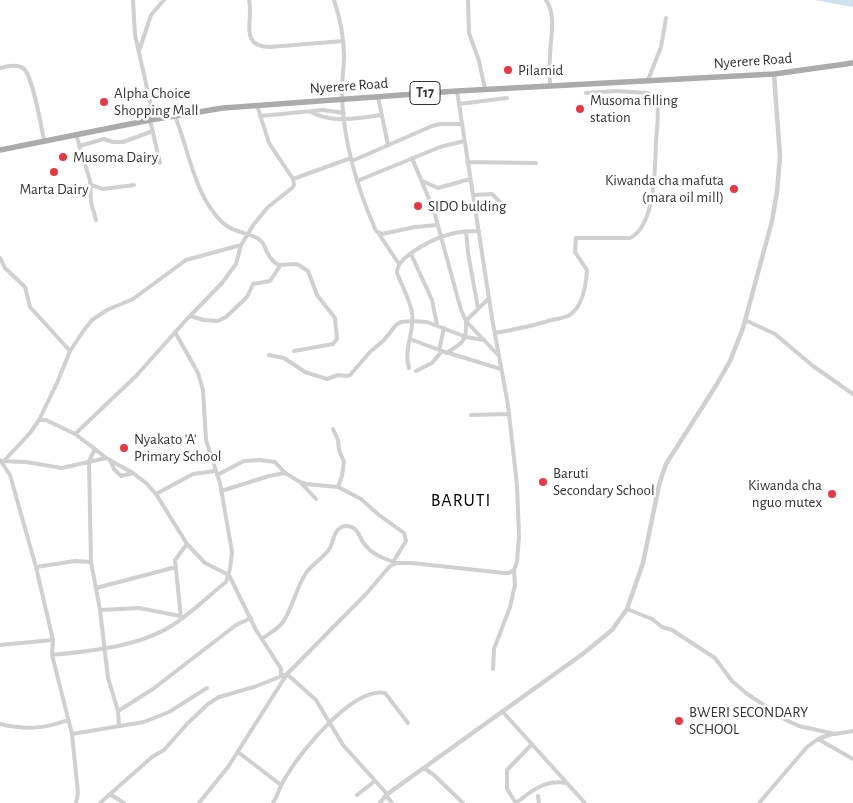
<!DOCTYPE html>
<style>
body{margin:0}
canvas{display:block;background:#fff}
</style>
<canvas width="853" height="803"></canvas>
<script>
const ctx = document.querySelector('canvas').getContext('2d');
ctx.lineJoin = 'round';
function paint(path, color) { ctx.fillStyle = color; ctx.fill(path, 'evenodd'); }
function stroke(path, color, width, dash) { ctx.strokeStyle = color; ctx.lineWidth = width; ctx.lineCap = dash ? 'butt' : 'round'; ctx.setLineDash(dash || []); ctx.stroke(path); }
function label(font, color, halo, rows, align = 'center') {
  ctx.font = font + ' "Alegreya Sans",sans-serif'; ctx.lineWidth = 5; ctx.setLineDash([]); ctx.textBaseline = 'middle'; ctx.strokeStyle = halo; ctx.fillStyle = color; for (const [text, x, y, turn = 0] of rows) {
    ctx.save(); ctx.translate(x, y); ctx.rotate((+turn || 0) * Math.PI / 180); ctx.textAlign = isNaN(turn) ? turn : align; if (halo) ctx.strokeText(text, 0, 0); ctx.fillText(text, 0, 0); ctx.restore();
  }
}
const water = new Path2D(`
 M814,0h39v7z`);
const minor = new Path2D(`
 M133,0l2,35 19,84
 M249,0c5,20 -11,46 21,47l73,-6
 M334,0c6,18 10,37 10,56 0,14 -3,28 -2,42 2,46 16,92 34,133l6,3 33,-7 23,-2
 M468,0l1,33 10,28 6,28
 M546,0c11,16 4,39 4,57 -1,10 0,19 0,28
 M139,51l12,-36 13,-15
 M0,68c7,-2 17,-4 23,0 10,7 18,59 21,72
 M648,80l13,-33 5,-29
 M457,91l35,227 16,87 9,80 2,51 -2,26 -3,8 1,15 -5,22 -16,42 -1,20
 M378,97l10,48
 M459,104l48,-6
 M311,112c22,12 46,6 71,3
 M175,116c14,34 19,80 48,107 12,11 27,9 37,17 5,4 5,9 8,14 2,4 6,8 10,11l19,-1 11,7 9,24 18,23 2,21 -4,5 -39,7
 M260,116l63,-6 21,3
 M150,120l10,43
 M76,134l14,47 1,21 5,18
 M79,146l25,-7 9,3h10l30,-11
 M412,158l22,53 27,99 5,11 33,35
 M352,161l80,-35 8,-2h21
 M467,162l69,1
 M293,179l58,-21
 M357,181l83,-34 24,-6
 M422,181l16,7 32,-9
 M91,185l12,4 31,-4
 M473,195l19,-1 9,9
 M466,231l2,22 10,55
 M379,234l20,30
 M411,254l21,46 5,25
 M0,258l5,10 20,19 5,20 40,44
 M190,316l14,4 14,1 8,-4 21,-20 6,-13 17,-3 10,-15
 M745,320l30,14 38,32 40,28
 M495,333c17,-3 33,-6 50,-11 8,-3 16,-3 23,-6 15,-8 18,-30 19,-46l-12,-18 1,-14h54c26,-13 25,-72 26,-97 1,-13 3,-27 1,-39l-4,-5 -5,-4 -33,-2 -29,2
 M410,339l32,12 59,18
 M439,350l5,-22
 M446,353c17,-10 21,-12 20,-32l23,-23
 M269,355l15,3 21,14 22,7 11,-4 9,1 3,-1 20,-23 14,-12 12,-15 5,-3 12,-1 14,1 39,15 18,3
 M409,368c-6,-18 6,-37 3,-55 -2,-13 -10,-27 -15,-40 -1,-17 40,-36 54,-39 9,-3 18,-3 28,-3
 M416,371l16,-8 10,-12
 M471,415l38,-1
 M39,420l18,-37 13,-32 14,-21 8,-10 15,-10 26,-11 53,-39 55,-15
 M333,429l5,11 1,10 5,12 -2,14 -4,11
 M75,434l20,15 -6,12 2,101 9,48 8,68 10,33 1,15
 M95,449l11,9
 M0,460l10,15 26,92 17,73 -1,15 20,79 6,59 -2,10
 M110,460l4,9 7,7 12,-3
 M1,461l25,1 36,6 44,-10 27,15 13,10 10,11 31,50 18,19 24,12 27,55 22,34 3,5v7
 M4,461l26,-28 9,-13h7l29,14 61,-58 50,-56 36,-37 14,-19 5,-19 13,-21 14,-17 24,-19 2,-3 -1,-6 -24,-36 -12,-38
 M217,475l27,-14 16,-1 15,2 10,11 15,9 6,2 32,3 23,12 18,16 25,18 2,8 -13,21
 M300,482l16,17
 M221,491l48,-15 16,-3
 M156,494l37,-20 22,-3
 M36,567l39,-6 16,1
 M96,588l80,-21
 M627,609l25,10 10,8 10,3 43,28 17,23 14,12 40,27 13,6 36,8 18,-3
 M100,610l39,-2 41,8
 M181,618l-6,-58 12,-16
 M262,639c6,-5 16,-10 21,-17 10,-15 13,-34 23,-49 6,-9 18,-15 24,-25 4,-8 4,-22 17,-22 12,1 12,12 18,19 7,9 19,14 29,17
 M0,645l53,-5
 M52,655c38,-4 86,-8 119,-29 20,-12 37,-30 55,-44l4,-13 2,-17 -12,-69 -14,-43 -3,-50 -5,-17 -23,-41
 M118,711l35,-22 83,-64 15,-7
 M502,711l83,92
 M0,724c25,6 44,5 68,-4
 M72,734l72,-12 25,-10 38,-24
 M818,739l35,20
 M238,752l43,33
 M424,768l10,7 29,28
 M111,795l13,8
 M357,795l18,-14
 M386,795l6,8
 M538,796l1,7
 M100,803l52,-46 12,-7 23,-26 21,-20 11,-7 35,-10 33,-13 29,26 27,45 44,49
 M199,803l29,-36 59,-93 79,-80 24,-28 7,-3h15l92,10h5l5,-3
 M273,803c5,-9 8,-19 14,-28 15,-25 66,-88 98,-82l23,30
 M516,803l-9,-14v-19l25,-26
 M516,803c15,-12 30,-24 50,-20
 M759,803l48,-56 11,-8 14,-5`);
const tertiary = new Path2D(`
 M380,803l6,-8 198,-142 28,-23 15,-21 16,-46 16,-78 7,-21 51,-80 13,-23 13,-33 29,-107 5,-29 3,-35 -6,-83`);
const primary = new Path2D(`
 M0,150l150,-30 73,-12 234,-17 317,-17 79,-11`);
const markers = [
 [508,70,5,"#e63946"],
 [104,102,5,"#e63946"],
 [580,109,5,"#e63946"],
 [63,157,5,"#e63946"],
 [54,172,5,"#e63946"],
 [734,189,5,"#e63946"],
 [418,206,5,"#e63946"],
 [124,448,5,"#e63946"],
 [543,482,5,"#e63946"],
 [832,494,5,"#e63946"],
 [679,721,5,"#e63946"]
];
const shields = [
 [425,93,30]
];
const shieldNames = [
 ["T17",425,93]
];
const streetNames = [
 ["Nyerere Road",753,61,-4],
 ["Nyerere Road",349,86,-4]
];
const poiNames = [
 ["Pilamid",518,70],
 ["Alpha Choice",114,93],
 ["Shopping Mall",114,110],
 ["Musoma filling",590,100],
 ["station",590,117],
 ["Musoma Dairy",73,157],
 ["Kiwanda cha mafuta",724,180,"right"],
 ["(mara oil mill)",724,197,"right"],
 ["Marta Dairy",54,189,"center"],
 ["SIDO bulding",428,206],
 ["Nyakato 'A'",134,439],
 ["Primary School",134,456],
 ["Baruti",553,473],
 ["Secondary School",553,490],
 ["Kiwanda cha",822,485,"right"],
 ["nguo mutex",822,502,"right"],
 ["BWERI SECONDARY",689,712],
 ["SCHOOL",689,729]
];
const quarterNames = [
 ["BARUTI",461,501]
];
paint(water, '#cfe2ee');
stroke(minor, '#d0d0d0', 4);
stroke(tertiary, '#d0d0d0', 4.5);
stroke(primary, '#ababab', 5.5);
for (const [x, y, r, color] of markers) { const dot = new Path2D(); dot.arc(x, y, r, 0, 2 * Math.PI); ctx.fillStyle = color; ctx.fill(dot); stroke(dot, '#fff', 2); }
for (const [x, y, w] of shields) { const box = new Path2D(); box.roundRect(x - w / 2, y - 11.5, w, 23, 4); ctx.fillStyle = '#fff'; ctx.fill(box); stroke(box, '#333', 1); }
label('bold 14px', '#333', null, shieldNames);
label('15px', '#333', '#fff', streetNames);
label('15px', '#333', '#fff', poiNames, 'left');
ctx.letterSpacing = '1px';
label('18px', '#000', '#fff', quarterNames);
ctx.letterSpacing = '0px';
</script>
